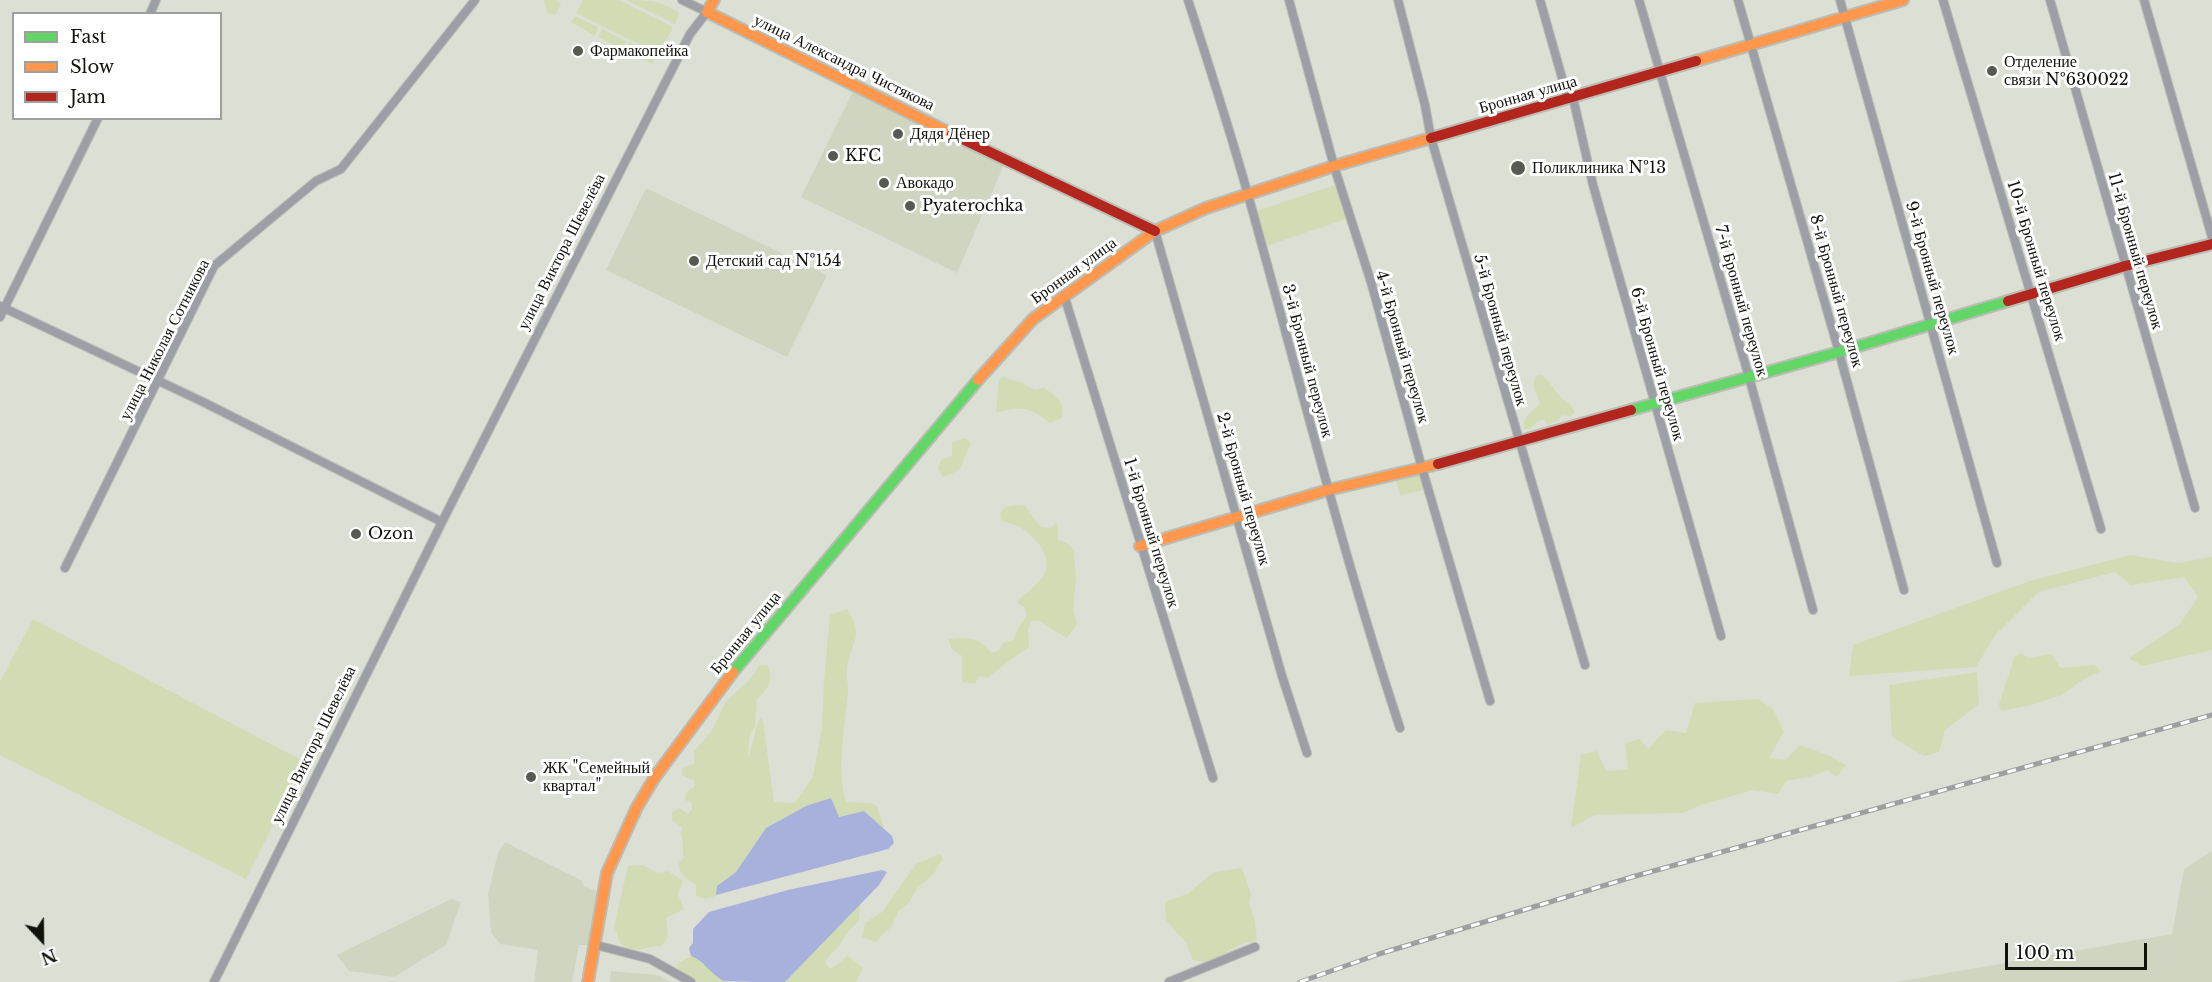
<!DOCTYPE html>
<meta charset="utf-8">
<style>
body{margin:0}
#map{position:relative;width:2212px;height:982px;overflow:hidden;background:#dcdfd4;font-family:"Libre Baskerville",serif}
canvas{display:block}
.legend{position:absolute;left:12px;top:12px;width:210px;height:108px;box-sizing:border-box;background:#fff;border:2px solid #9fa09d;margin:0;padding:8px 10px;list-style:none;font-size:18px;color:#10120b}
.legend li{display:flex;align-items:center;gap:12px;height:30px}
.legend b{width:30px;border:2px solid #9fa09d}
.north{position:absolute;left:12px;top:910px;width:60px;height:60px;-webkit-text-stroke:4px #fff;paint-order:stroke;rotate:158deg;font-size:16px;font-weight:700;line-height:24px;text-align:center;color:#10120b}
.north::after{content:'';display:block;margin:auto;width:21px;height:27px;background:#10120b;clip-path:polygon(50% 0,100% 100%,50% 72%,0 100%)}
.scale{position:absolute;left:2005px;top:943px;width:142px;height:27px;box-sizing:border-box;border:3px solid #10120b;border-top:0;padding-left:8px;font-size:18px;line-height:21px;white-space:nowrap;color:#10120b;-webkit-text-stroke:4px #fff;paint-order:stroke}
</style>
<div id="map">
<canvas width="2212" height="982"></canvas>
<ul class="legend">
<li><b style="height:8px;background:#63d668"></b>Fast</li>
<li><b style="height:8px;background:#ff974d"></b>Slow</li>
<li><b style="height:8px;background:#b3261e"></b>Jam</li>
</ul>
<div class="north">N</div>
<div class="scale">100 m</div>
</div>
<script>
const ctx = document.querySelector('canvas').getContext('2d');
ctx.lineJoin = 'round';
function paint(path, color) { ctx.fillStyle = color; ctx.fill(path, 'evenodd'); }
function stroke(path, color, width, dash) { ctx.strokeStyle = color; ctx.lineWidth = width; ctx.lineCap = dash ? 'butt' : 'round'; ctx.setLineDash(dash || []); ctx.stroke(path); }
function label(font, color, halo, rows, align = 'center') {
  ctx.font = font + ' "Libre Baskerville",serif'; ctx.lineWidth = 6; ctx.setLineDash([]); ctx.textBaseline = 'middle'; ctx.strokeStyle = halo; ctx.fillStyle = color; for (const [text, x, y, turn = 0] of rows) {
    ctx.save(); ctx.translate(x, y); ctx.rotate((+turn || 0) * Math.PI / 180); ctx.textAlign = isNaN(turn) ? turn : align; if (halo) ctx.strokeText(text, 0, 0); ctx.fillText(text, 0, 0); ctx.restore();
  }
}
const built = new Path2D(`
 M855,87l151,73 -49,113 -156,-76z
 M646,188l181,87 -40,82 -181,-87z
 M505,842l76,38 3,6 15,6 -11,53h-9l-7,37h-38l4,-32 -38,-6 -9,-12 -3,-38 10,-41z
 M2212,851v131h-316l276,-48 12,-65z
 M451,899l10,3 -15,43 -52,32 -45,-6 -12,-16z
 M611,971l46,4 14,7h-61z`);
const green = new Path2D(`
 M544,0h12l5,4 -6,11 -8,-3z
 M583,0h36l54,27 -14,27 -83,-41z
 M626,0c20,0 38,0 53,14l-4,10z
 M575,16l23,11 -3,9 -24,-14z
 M602,29l24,12 -4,8 -24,-12z
 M629,42l29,15 -6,6h-2l-25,-12z
 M1335,185l11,34 -80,27 -10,-35z
 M1542,375c7,6 10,12 16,19 6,7 14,9 17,18l-5,5 -8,-2 -5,6 -10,4 -3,-6 -6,2 -8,8h-6c-2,-12 8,-17 16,-25l-7,-20 3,-8z
 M1002,377l18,5 15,8 9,-2c13,8 21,15 18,30l-12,5c-20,-16 -29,-17 -54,-10l3,-33z
 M966,438l5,6c-12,19 -3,25 -28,33l-5,-8 3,-9 11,-4v-14z
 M1418,472l5,18 -23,5 -5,-18z
 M1018,505l7,1 16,21 10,1 5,-5 2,3 -1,13 13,6 4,7 2,28 -3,29 4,15 -10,14 -28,-17h-8l-3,10 1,16c-15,10 -28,20 -42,31l-8,-2 -4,8 -13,-2v-26l-10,-7 -4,-10c22,-2 29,-3 44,14l7,-3 4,-7 10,-3 8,-17 6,-7 -3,-9 -7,-5c4,-7 17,-13 24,-23 15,-19 -2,-38 -18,-50 -6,-5 -16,-5 -22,-9l-1,-7 5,-6z
 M2130,555l48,8 34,-6v93l-70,16 -13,-8 51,-34 18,-27 -14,-20 -53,8 -16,-13 -77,20 -42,42 -20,33 -127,9 4,-31 177,-64z
 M847,609c19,28 3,33 0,61 -1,7 2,15 1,23 -3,34 -12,77 -2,109l25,1 6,3 8,25 -21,-20 -25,6 -73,11 -30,44 -18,14 -2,9c-7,5 -13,5 -20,0v-10c-9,-8 -18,-9 -17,-23l5,-4c-3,-9 1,-18 -4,-26l3,-4 -11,-8v-8l7,-4 9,6 4,-5v-6l-7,-3 1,-7 9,-7v-5l-13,-6v-7l13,-5 -1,-12 17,-19 14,-29 26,-25 8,-12 8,-1c8,15 1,24 -10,34l-2,26 -6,14 -1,20 10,-37 3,-4 2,3 11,81 21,1 18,-27 9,-48 2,-48 6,-65z
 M33,619l272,143 -59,117 -246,-124v-73z
 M2021,653l8,5 22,-4 10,14 33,-3 7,6 -20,10 -19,14 -31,10 -30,6 -2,-7 16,-48z
 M1977,672l2,32 -34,26 -6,22 -15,4 -32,-19 -3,-52z
 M1758,699l15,10 11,23 -15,26 17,2 14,-15 30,11 16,9 -9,12 -10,-7 -14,6 -27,5 -8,13 -25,-4 -52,15 -18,8 -88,2 -24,13 10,-73 16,-4 9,20 22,-2 -3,-26 15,-4 8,10 18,-19 20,3 9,-30z
 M940,854l3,5 -11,17 -13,10 -11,18 -9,6 -8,17 -16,15 -13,-5 3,-14 17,-11 34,-48z
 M643,865l15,8 10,-2 15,10 -5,13 6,15 -18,9 2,18 -6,10c-12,-1 -20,5 -33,5l-9,-9 -6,-16 14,-60z
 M1242,868l9,26 -2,9 6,18 2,19 -18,5 -29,18 -17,-3 -7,-17 -20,-23 -1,-18 22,-8 27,-22z
 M860,904l-1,17c-9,7 -13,14 -19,23 -6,8 -10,9 -15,19l5,6 10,-6 7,-8 16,13 -7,14h-71z
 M691,956c13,5 23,18 34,26h-31l-13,-8 -4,-10z`);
const water = new Path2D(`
 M831,798l8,19 25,-6 28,25 2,7 -6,6 -172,46 1,-9 19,-14 30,-44 40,-22z
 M882,870l5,2 -8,13 -94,97c-12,0 -51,0 -61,-1 -13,-6 -19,-20 -33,-25l-2,-8 4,-5v-14l16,-17 79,-22z`);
const street = new Path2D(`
 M1188,0c21,65 42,130 60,195 50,178 94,358 152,533
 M1289,0l45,166 37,116 51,186 68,233
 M1398,0l27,105 6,33 154,527
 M1540,0l28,99
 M1639,0l110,377 64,233
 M1738,0l101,352 65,238
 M1840,0l157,563
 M1943,0l158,529
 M2050,0l145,508
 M2144,0l68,237
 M150,14l6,-14
 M1573,98l20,87 128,451
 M1155,231l127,445 25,77
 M1064,295l149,483
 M0,306l201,95 241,121 248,-488 17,-22 -25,-12
 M0,317l98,-199
 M65,568l149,-302 102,-85 25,-12 134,-169
 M596,945l54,14 41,23
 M214,982l228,-460
 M1169,982l86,-35`);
const fast = new Path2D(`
 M1631,410l208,-58 169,-51
 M733,672l245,-292`);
const slow = new Path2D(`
 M714,0l-7,12 245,122
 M1696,61l207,-61
 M978,380l55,-61 122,-88 51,-23 128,-42 97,-28
 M1140,546l188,-56 110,-26
 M588,982l19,-109 30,-66 18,-30 78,-105`);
const jam = new Path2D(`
 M952,134l203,97
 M1431,138l265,-77
 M2008,301l117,-35 87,-22
 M1438,464l193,-54`);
const rail = new Path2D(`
 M1300,982l79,-28 253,-77 580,-162`);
const markers = [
 [578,51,6,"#575a51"],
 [1992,71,6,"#575a51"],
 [898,134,6,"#575a51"],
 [833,156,6,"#575a51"],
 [1518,168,8,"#575a51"],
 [884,183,6,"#575a51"],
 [910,206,6,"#575a51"],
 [694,261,6,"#575a51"],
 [356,534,6,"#575a51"],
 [531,777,6,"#575a51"]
];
const poiNames = [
 ["Фармакопейка",590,51],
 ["Отделение",2004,62],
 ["связи №630022",2004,80],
 ["Дядя Дёнер",910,134],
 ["KFC",845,156],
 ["Поликлиника №13",1532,168],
 ["Авокадо",896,183],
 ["Pyaterochka",922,206],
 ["Детский сад №154",706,261],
 ["Ozon",368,534],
 ["ЖК \"Семейный",543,768],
 ["квартал\"",543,786]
];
const streetNames = [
 ["улица Александра Чистякова",844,63,26],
 ["Бронная улица",1528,95,-16],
 ["11-й Бронный переулок",2135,251,74],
 ["улица Виктора Шевелёва",562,252,-63],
 ["10-й Бронный переулок",2036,261,73],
 ["Бронная улица",1074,271,-36],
 ["9-й Бронный переулок",1932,278,74],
 ["8-й Бронный переулок",1836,291,74],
 ["7-й Бронный переулок",1741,301,74],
 ["5-й Бронный переулок",1500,330,74],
 ["улица Николая Сотникова",165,340,-63],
 ["4-й Бронный переулок",1402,347,74],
 ["3-й Бронный переулок",1307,361,75],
 ["6-й Бронный переулок",1657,364,74],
 ["2-й Бронный переулок",1243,489,74],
 ["1-й Бронный переулок",1151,533,73],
 ["Бронная улица",746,633,-51],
 ["улица Виктора Шевелёва",314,745,-64]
];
paint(built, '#d0d5c2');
paint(green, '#d2dcb4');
paint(water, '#a8b0dc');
stroke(street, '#bbbdb5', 10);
stroke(fast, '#bbbdb5', 14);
stroke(slow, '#bbbdb5', 14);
stroke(jam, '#bbbdb5', 14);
stroke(street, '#9d9fa6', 8);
stroke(fast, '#63d668', 10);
stroke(slow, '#ff974d', 10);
stroke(jam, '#b3261e', 10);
stroke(rail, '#9ea0a0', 5);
stroke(rail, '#fff', 3, [9]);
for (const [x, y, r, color] of markers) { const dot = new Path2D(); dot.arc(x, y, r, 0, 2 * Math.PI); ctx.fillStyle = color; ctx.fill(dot); stroke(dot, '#fff', 2); }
label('16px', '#10120b', '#fff', poiNames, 'left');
label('16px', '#10120b', '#fff', streetNames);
</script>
